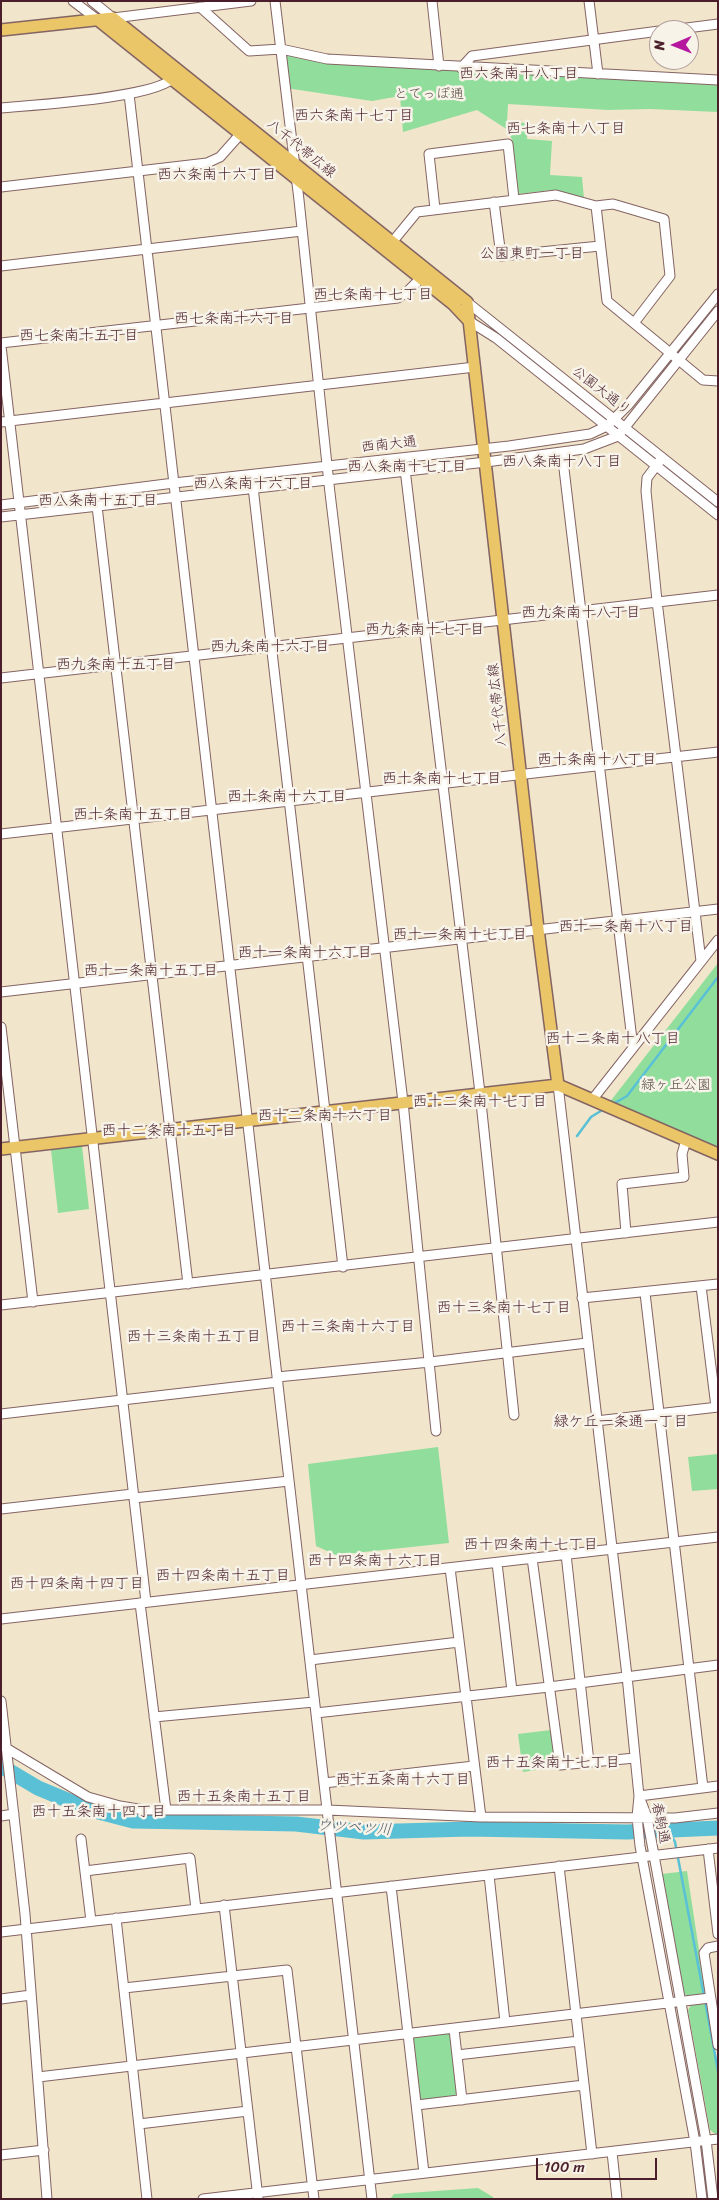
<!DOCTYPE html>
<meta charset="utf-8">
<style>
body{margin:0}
#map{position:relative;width:719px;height:2200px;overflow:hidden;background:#f1e5cb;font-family:Sriracha,sans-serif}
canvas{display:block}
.frame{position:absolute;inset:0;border:2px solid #4a1f2b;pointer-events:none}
.north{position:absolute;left:649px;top:20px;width:50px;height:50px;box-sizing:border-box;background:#f7f3e8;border:1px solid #b29e9c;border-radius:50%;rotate:269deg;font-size:14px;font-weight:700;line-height:20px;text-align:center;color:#4a1f2b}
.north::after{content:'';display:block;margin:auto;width:18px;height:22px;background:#b5179e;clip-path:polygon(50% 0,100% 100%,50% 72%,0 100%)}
.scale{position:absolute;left:536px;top:2158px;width:121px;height:22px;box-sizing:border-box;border:2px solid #4a1f2b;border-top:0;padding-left:6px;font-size:15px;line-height:18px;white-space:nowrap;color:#4a1f2b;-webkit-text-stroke:4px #f7f3e8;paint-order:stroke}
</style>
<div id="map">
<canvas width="719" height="2200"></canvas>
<div class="frame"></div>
<div class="north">N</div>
<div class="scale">100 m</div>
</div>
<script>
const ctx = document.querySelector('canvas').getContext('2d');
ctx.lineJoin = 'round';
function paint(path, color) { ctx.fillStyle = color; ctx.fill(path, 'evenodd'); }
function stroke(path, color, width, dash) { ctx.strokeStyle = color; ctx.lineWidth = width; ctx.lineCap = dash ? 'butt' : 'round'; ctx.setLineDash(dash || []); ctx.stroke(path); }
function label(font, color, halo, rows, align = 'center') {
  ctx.font = font + ' Sriracha,"Klee One",sans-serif'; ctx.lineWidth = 5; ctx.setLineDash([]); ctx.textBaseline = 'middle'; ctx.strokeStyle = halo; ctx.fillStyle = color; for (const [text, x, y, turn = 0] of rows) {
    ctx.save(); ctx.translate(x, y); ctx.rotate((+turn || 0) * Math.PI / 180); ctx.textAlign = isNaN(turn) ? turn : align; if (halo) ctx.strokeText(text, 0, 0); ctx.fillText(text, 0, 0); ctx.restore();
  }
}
const green = new Path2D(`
 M281,49l47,10 390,21v32l-68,-3 -42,1 -100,-6 -1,18 21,1 -1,16 25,2 -2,34 32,2 2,22 -32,-9 -34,4 -6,-54 -4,-10 -31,-20 -74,22 -3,-36 -28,5 -86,-13z
 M718,963v187l-109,-47z
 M82,1146l7,63 -31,4 -7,-63z
 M438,1447l11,96 -113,12 -20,-9 -8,-82z
 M718,1454v35l-26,2 -4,-34z
 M551,1730l5,37 -33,5 -5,-38z
 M687,1871l18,119 -3,5 -14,2 -5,-5 -21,-118z
 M703,2003l4,2 11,64v65h-3l-5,-4 -22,-120 3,-5z
 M452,2033l7,64 -36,4 -3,-4 -8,-59z
 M478,2188l15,9v2h-103l4,-5z`);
const stream = new Path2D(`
 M613,1104l14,-8 91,-119
 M577,1136l14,-19 13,-8
 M669,1831l6,11 29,154
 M705,2001l13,70`);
const river = new Path2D(`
 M1,1766l37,22 53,22 42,11 163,3 68,8 105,-3 158,3 91,-4`);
const minor = new Path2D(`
 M73,1l25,19
 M92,1l21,17 138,-17
 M275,1l24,199 31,293 73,609 33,329
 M432,1l7,65
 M589,1l9,73
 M200,7l49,44 32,-2 46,10 391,21
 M671,30l47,-6
 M461,68l11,-12 187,-25
 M129,94l243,2105
 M1,108c31,-3 160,-10 174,-32
 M1,187l206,-24 13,-6 24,-27
 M494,202l7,54 99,-10
 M596,206l11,95 96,79 15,1
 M435,209l-6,-55 79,-10 6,55
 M389,246l28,-34 139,-17 40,11 17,-2 51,15 6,57 -36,47
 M1,266l301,-35
 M467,302l251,200
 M469,321l27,17 222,177
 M1,343l397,-45 9,-6 14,-14
 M1,346l145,1256
 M1,422l474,-55
 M562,452l71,596
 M662,458l-15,20 -1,13 11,110 44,360
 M405,469l75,624 34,322
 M253,487l90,780
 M1,505l173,-22 335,-37 81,-12 17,-8 22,-22 89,-110
 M97,506l91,778
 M1,517l485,-55 98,-13 34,-13 100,-125
 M1,678l717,-83
 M1,834l717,-82
 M1,992l717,-83
 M1,1027l32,275
 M558,1085l69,591 12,120 -2,21 3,29 55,296 7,57
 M592,1100l126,-160
 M626,1233l-4,-49 62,-7 -2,-23 4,-14
 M701,1286l15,121
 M645,1293l58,495
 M582,1298l136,-14
 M1,1305l717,-83
 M277,1377l153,-15 157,-19
 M1,1414l277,-32
 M596,1421l122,-14
 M134,1498l155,-17
 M1,1509l132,-15
 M566,1554l23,208
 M532,1558l28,207 75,-7
 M497,1563l15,128
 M450,1568l31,249
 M140,1603l26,207
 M1,1619l717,-82
 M310,1660l149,-18
 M1,1701l24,213 22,285
 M316,1713l233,-26 169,-22
 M154,1717l160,-15
 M1,1745l87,52 32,9 24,4h184l153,7 194,1 43,-5
 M324,1783l150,-17
 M639,1796l79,-10
 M640,1799l7,18 59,323 7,59
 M1,1816l13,-2
 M81,1839l10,82
 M708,1849l10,85
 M559,1866l33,288
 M85,1871l105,-13 6,51
 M489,1875l16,147
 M391,1886l33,287
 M224,1905l34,293
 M116,1918l31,281
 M1,1932l717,-84
 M718,1946l-10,2 -4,5 14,92
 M124,1988l163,-18 27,229
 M1,1999l30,-4
 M454,2029l8,71
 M457,2055l122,-14
 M38,2077l672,-79
 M417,2105l167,-20
 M139,2124l109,-13
 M612,2152l5,47
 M1,2155l43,-5
 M203,2199l515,-60`);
const major = new Path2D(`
 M98,20l355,284 16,17
 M1,30l112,-12 354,284 71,627 20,156
 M1,1149l557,-64 160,69`);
const parkNames = [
 ["とてっぽ通",429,94],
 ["緑ヶ丘公園",676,1085]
];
const streetNames = [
 ["八千代帯広線",301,149,39],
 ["公園大通り",601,391,38],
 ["西南大通",389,445,-6],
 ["八千代帯広線",498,705,-96],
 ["春駒通",660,1823,78]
];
const neighbourhoodNames = [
 ["西六条南十八丁目",519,74],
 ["西六条南十七丁目",354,116],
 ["西七条南十八丁目",566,129],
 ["西六条南十六丁目",217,175],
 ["公園東町一丁目",532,254],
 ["西七条南十七丁目",373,295],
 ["西七条南十六丁目",234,319],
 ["西七条南十五丁目",79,336],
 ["西八条南十八丁目",562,462],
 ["西八条南十七丁目",407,467],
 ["西八条南十六丁目",253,484],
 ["西八条南十五丁目",98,501],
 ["西九条南十八丁目",581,613],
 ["西九条南十七丁目",425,630],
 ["西九条南十六丁目",270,647],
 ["西九条南十五丁目",116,665],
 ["西十条南十八丁目",597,760],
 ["西十条南十七丁目",442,779],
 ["西十条南十六丁目",287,797],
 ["西十条南十五丁目",133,815],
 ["西十一条南十八丁目",626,927],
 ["西十一条南十七丁目",460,935],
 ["西十一条南十六丁目",305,953],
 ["西十一条南十五丁目",151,971],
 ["西十二条南十八丁目",613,1039],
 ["西十二条南十七丁目",480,1102],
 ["西十二条南十六丁目",325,1116],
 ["西十二条南十五丁目",169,1131],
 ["西十三条南十七丁目",504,1308],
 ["西十三条南十六丁目",348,1327],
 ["西十三条南十五丁目",194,1337],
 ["緑ケ丘一条通一丁目",621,1422],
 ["西十四条南十七丁目",531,1545],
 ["西十四条南十六丁目",375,1561],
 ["西十四条南十五丁目",223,1576],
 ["西十四条南十四丁目",77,1584],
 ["西十五条南十七丁目",553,1763],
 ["西十五条南十六丁目",403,1780],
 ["西十五条南十五丁目",244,1797],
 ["西十五条南十四丁目",99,1812]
];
const waterNames = [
 ["ウツベツ川",354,1828,4]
];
paint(green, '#91de9c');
stroke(stream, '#59c0d6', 2.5);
stroke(river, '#59c0d6', 15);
stroke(minor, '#846463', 11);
stroke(major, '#846463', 14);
stroke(minor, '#fff', 9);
stroke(major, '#eac669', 11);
label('14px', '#5c4f47', '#f7f3e8', parkNames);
label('14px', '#4a1f2b', '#f7f3e8', streetNames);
label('15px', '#4a1f2b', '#f7f3e8', neighbourhoodNames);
label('italic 15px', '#4f5767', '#f7f3e8', waterNames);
</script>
